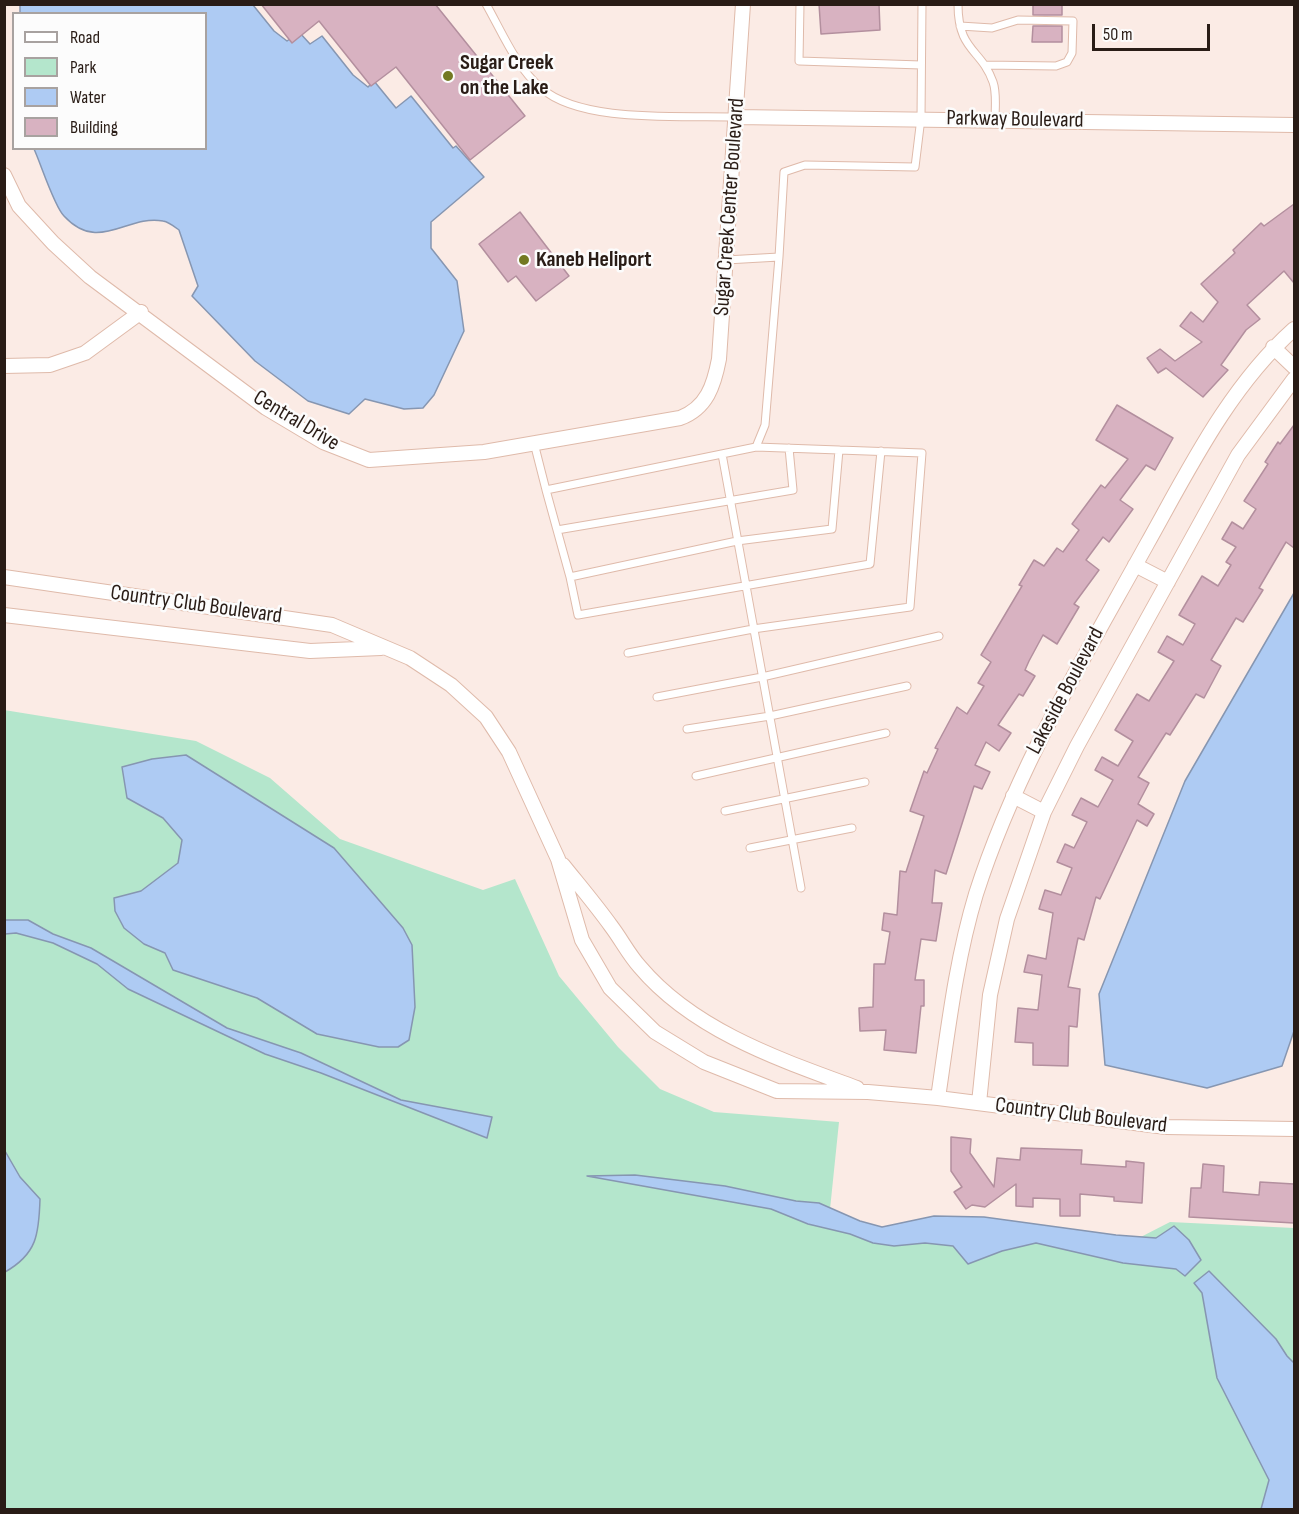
<!DOCTYPE html>
<style>
body{margin:0}
#map{position:relative;width:1299px;height:1514px;overflow:hidden;background:#fbebe5;font-family:"Sofia Sans Condensed",sans-serif}
canvas{display:block}
.frame{position:absolute;inset:0;border:6px solid #291c16;pointer-events:none}
.legend{position:absolute;left:12px;top:12px;width:195px;height:138px;box-sizing:border-box;background:#fcfcfc;border:2px solid #a8a2a0;margin:0;padding:8px 10px;list-style:none;font-size:18px;color:#291c16}
.legend li{display:flex;align-items:center;gap:12px;height:30px}
.legend b{width:30px;border:2px solid #a8a2a0}
.scale{position:absolute;left:1092px;top:24px;width:118px;height:27px;box-sizing:border-box;border:3px solid #291c16;border-top:0;padding-left:8px;font-size:18px;line-height:21px;white-space:nowrap;color:#291c16;-webkit-text-stroke:4px #fcfcfc;paint-order:stroke}
</style>
<div id="map">
<canvas width="1299" height="1514"></canvas>
<div class="frame"></div>
<ul class="legend">
<li><b style="height:8px;background:#fff"></b>Road</li>
<li><b style="height:16px;background:#b4e6cc"></b>Park</li>
<li><b style="height:16px;background:#aecbf3"></b>Water</li>
<li><b style="height:16px;background:#d8b2c1"></b>Building</li>
</ul>
<div class="scale">50 m</div>
</div>
<script>
const ctx = document.querySelector('canvas').getContext('2d');
ctx.lineJoin = 'round';
function paint(path, color) { ctx.fillStyle = color; ctx.fill(path, 'evenodd'); }
function stroke(path, color, width, dash) { ctx.strokeStyle = color; ctx.lineWidth = width; ctx.lineCap = dash ? 'butt' : 'round'; ctx.setLineDash(dash || []); ctx.stroke(path); }
function label(font, color, halo, rows, align = 'center') {
  ctx.font = font + ' "Sofia Sans Condensed",sans-serif'; ctx.lineWidth = 5; ctx.setLineDash([]); ctx.textBaseline = 'middle'; ctx.strokeStyle = halo; ctx.fillStyle = color; for (const [text, x, y, turn = 0] of rows) {
    ctx.save(); ctx.translate(x, y); ctx.rotate((+turn || 0) * Math.PI / 180); ctx.textAlign = isNaN(turn) ? turn : align; if (halo) ctx.strokeText(text, 0, 0); ctx.fillText(text, 0, 0); ctx.restore();
  }
}
const green = new Path2D(`
 M4,710l192,31 74,37 70,61 143,51 32,-11 44,97 59,71 42,42 54,23 125,10 -10,97 60,17 242,6 39,-20 124,6v281h-1289z`);
const water = new Path2D(`
 M20,4l233,1 21,26 13,10 12,-9 11,12 12,-8 31,39 15,12 6,-6 22,27 15,-12 42,52 3,-2 28,31 -53,45v26l26,33 7,50 -30,64 -11,13 -19,1 -39,-10 -16,15 -41,-13 -53,-40 -63,-65 6,-10 -19,-56c-4,-3 -10,-8 -16,-9 -36,-7 -64,33 -99,-5 -10,-10 -23,-52 -30,-67l172,-1v-134h-186z
 M1294,593v438l-12,35 -75,22 -102,-23 -6,-71 86,-213z
 M186,755l148,93 69,80 9,17 3,62 -6,33 -11,7h-19l-62,-13 -60,-36 -84,-28 -8,-17 -21,-9 -20,-16 -9,-17 -1,-13 27,-7 37,-28 4,-23 -19,-22 -36,-20 -5,-31 30,-8z
 M5,920h23l25,14 38,14 136,80 74,25 100,47 91,17 -5,21 -166,-65 -56,-19 -137,-65 -31,-25 -44,-21 -37,-10 -11,1z
 M5,1151l15,26 20,22c-1,35 -3,55 -35,73z
 M635,1175l90,11 71,15 23,2 41,18 22,6 52,-11 50,1 132,18 40,3 18,-12 15,14 12,20 -16,16 -9,-7 -53,-6 -87,-20 -34,8 -34,13 -15,-18 -28,-3 -31,3 -21,-3 -23,-9 -42,-10 -37,-15 -184,-33z
 M1209,1271l67,68 11,17 7,7v146h-33l8,-29 -52,-102 -15,-85 -8,-10z`);
const building = new Path2D(`
 M261,4h174l90,112 -55,44 -74,-93 -25,19 -52,-65 -27,22z
 M819,4h60l1,26 -59,4z
 M1033,4h29v11h-29z
 M1033,26h29v16h-30z
 M1294,204v79l-10,-12 -37,34 13,14 -14,11 -25,35 7,5 -25,27 -37,-29 -8,5 -11,-15 13,-9 15,12 27,-19 -22,-16 11,-14 12,10 15,-20 -17,-18 34,-31 -2,-3 28,-27 3,3z
 M520,212l49,64 -33,25 -20,-25 -8,6 -29,-38z
 M1117,405l56,33 -18,32 -9,-5 -26,35 13,9 -24,33 -6,-5 -17,23 13,10 -25,34 5,3 -22,37 -14,-9 -14,26 -4,9 10,6 -12,20 -4,-2 -21,31 13,8 -12,18 -13,-9 -11,23 15,7 -8,17 -8,-3 -28,88 -11,-4 -3,33h10l-6,38 -15,-2 -6,41h9v26h-3l-5,47 -32,-3 2,-20 -26,1 -1,-23 14,-1 1,-43h11l5,-32 -8,-2 2,-17 13,2 3,-44 6,1 18,-56 -14,-5 14,-40 3,2 11,-24 -3,-1 22,-41 10,7 17,-28 -6,-3 13,-21 -10,-7 41,-69 -3,-1 15,-25 10,6 13,-18 6,4 16,-22 -7,-6 29,-39 4,3 23,-29 -32,-19z
 M1294,425v123l-8,-6 -27,46 4,2 -20,32 -7,-4 -25,42 10,6 -17,32 -8,-4 -26,41 -4,-2 -28,44 11,6 -11,21 16,10 -7,12 -10,-6 -37,79 -4,-2 -12,43 -6,-2 -10,49 12,2 -3,38 -8,-1 -1,40 -35,-1v-22l-18,-1 3,-34 20,2 4,-35 -18,-3 4,-17 18,4 7,-46 -14,-4 6,-19 16,5 11,-27 -15,-6 8,-18 9,4 13,-26 -15,-7 9,-17 17,9 15,-27 -18,-10 7,-13 16,9 15,-25 -18,-11 22,-36 12,7 25,-40 -16,-9 9,-16 16,9 12,-21 -16,-9 23,-39 16,10 13,-21 -5,-3 10,-15 -14,-8 10,-17 11,7 13,-20 -12,-8 24,-37 -3,-2 13,-20 2,2z
 M951,1137l20,2 -1,14 24,34 3,-29 23,2 1,-12 61,2 -1,14 45,3v-6l18,2 -2,40 -28,-2v-4l-34,-3v22h-20v-17l-27,-1v9l-17,-1v-22l-31,23 -13,-2 -6,4 -12,-17 8,-5 -11,-16z
 M1203,1164l21,2 -1,26 36,3 1,-13 34,2v39l-105,-6 2,-29h10z`);
const lane = new Path2D(`
 M486,4c16,28 30,63 55,84 41,36 141,27 195,29
 M800,4l-1,57 122,4
 M958,4c0,48 23,44 35,78 4,11 2,26 2,38
 M960,26l32,2 26,-8 55,1 -1,32 -5,9 -11,4 -71,-1
 M726,260l53,-3 5,-85 21,-7 110,2 6,-49 1,-114
 M534,443l12,47 210,-43 9,-22 14,-168
 M722,454l79,434
 M546,490l24,87 167,-36 95,-12 7,-79
 M557,530l236,-40 -4,-42
 M570,577l8,38 292,-51 11,-113
 M628,653l125,-24 157,-22 12,-154 -166,-6
 M657,697l105,-20 177,-41
 M687,729l83,-13 137,-30
 M696,776l190,-43
 M725,811l140,-29
 M750,848l102,-20`);
const street = new Path2D(`
 M736,117l558,8
 M4,175l15,31 34,37 37,34 176,131 57,34 46,18 115,-8 196,-34c27,-10 34,-33 39,-59l24,-355
 M1273,347l21,20
 M4,366l46,-1 35,-12 56,-41
 M1135,565l33,17
 M4,577l328,48 78,33 41,27 35,32 23,35 49,107 24,81 28,48 45,44 49,30 73,29 91,1 70,6 228,29 128,2
 M4,615l306,36 71,-3
 M1013,796l31,16
 M563,865c16,20 33,40 48,61 10,13 18,29 29,41 54,64 141,93 217,121
 M938,1098c10,-68 18,-138 38,-204 40,-125 108,-236 171,-350 42,-75 82,-157 147,-215
 M979,1103l11,-108 17,-76 37,-107 33,-66 161,-291 56,-76`);
const markers = [
 [448,76,6,"#737922"],
 [524,260,6,"#737922"]
];
const poiNames = [
 ["Sugar Creek",460,63],
 ["on the Lake",460,88],
 ["Kaneb Heliport",536,260]
];
const streetNames = [
 ["Parkway Boulevard",1015,120,1],
 ["Sugar Creek Center Boulevard",730,207,-86],
 ["Central Drive",296,421,31],
 ["Country Club Boulevard",196,605,8],
 ["Lakeside Boulevard",1066,691,-62],
 ["Country Club Boulevard",1081,1116,7]
];
paint(green, '#b4e6cc');
paint(water, '#aecbf3');
stroke(water, '#8696b1', 1.5);
paint(building, '#d8b2c1');
stroke(building, '#b38f9e', 1.5);
stroke(lane, '#dfbaaa', 9);
stroke(street, '#dfbaaa', 16);
stroke(lane, '#fff', 7);
stroke(street, '#fff', 14);
for (const [x, y, r, color] of markers) { const dot = new Path2D(); dot.arc(x, y, r, 0, 2 * Math.PI); ctx.fillStyle = color; ctx.fill(dot); stroke(dot, '#fcfcfc', 2); }
label('bold 22px', '#291c16', '#fcfcfc', poiNames, 'left');
label('22px', '#291c16', '#fcfcfc', streetNames);
</script>
